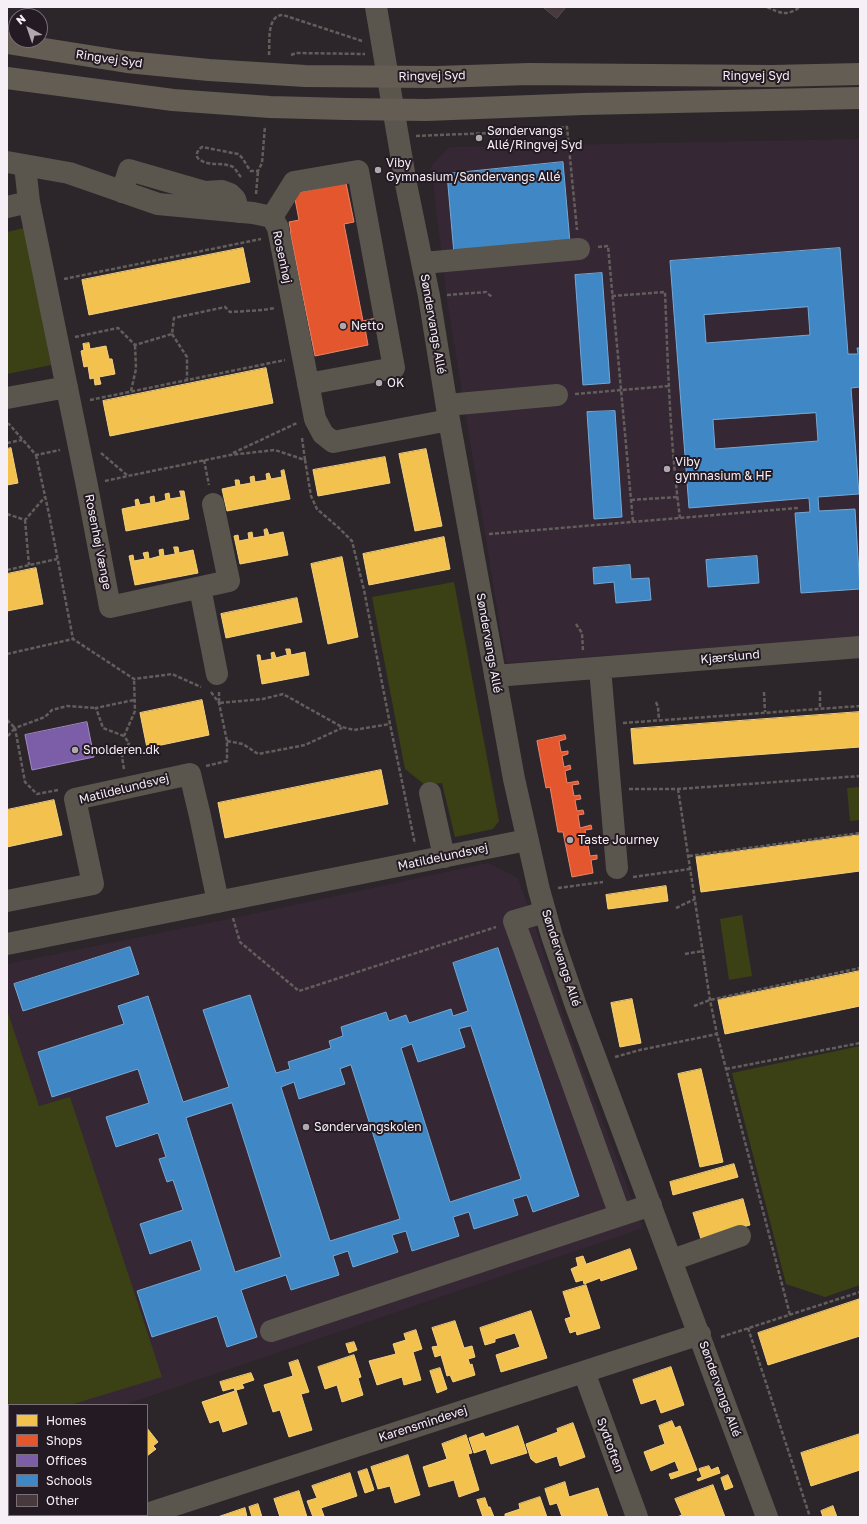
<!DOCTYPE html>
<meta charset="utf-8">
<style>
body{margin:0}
#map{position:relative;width:867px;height:1524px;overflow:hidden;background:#2c262b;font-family:"Golos Text",sans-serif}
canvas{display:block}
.frame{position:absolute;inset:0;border:8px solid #f6eff5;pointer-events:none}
.legend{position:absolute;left:8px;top:1404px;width:140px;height:112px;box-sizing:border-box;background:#241a23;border:1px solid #786f77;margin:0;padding:5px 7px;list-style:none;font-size:12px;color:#f6eff5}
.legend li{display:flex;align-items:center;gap:8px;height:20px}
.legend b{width:20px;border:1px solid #786f77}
.north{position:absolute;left:8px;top:8px;width:40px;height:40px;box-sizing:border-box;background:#241a23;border:1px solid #786f77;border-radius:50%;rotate:320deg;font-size:11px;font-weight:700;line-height:16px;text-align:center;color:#f6eff5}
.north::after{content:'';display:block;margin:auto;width:14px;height:18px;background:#afa9ae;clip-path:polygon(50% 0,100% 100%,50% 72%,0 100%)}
</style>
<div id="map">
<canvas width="867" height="1524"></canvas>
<div class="frame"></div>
<ul class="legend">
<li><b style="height:11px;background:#f2c14e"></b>Homes</li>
<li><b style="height:11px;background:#e4572e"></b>Shops</li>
<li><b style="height:11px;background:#7b5ea7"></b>Offices</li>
<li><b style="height:11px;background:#3f88c5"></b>Schools</li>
<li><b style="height:11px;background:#48393c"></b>Other</li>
</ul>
<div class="north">N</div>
</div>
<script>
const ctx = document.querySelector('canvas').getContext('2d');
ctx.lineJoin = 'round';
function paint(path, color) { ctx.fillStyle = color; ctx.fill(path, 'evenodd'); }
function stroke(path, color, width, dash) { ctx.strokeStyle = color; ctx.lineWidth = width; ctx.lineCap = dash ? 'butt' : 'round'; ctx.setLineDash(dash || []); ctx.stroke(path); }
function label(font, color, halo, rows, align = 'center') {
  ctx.font = font + ' "Golos Text",sans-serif'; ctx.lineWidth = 4; ctx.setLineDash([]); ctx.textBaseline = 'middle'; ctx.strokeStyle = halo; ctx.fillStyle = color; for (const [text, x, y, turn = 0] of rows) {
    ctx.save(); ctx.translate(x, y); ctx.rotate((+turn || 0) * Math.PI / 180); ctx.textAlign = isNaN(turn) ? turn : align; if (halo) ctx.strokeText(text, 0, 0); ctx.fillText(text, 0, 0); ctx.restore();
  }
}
const built = new Path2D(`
 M860,139v498l-354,26 -59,-363 -16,-134 18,-19z
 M488,863l30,15 16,45 32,102 77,203 -519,177h-115v39l-2,1v-481l236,-48z`);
const green = new Path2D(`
 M24,228l27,137 -44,9v-142z
 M454,582l45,239 -6,8 -38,8 -13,-54 -17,2 -20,-16 -33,-172z
 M860,787v33l-10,1 -3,-33z
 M742,915l10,61 -23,4 -9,-61z
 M7,1010l32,96 31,-9 92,280 -92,28h-61v18l-2,1z
 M860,1046v239l-35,12 -39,-13 -54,-211z`);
const homes = new Path2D(`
 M243,248l7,34 -161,33 -7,-35z
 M89,343l1,6 16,-3 3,13h3l3,15 -16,3 2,7 -6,1 -1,-7 -4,1 -2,-13 -4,1 -3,-16 3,-1 -1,-6z
 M266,368l7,35 -163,33 -7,-35z
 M11,448l7,35 -11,2v-36z
 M426,449l16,77 -27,5 -16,-77z
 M385,457l5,26 -72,13 -5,-26z
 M284,470l6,29 -63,12 -5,-22 14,-3 -1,-6h4l1,5 11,-2 -1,-6 4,-1 1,6 12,-2 -1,-6 3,-1 2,6 11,-2 -1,-6z
 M180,491h4l5,28 -63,12 -4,-22 14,-3 -1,-6 3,-1 2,6 11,-2 -1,-6 4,-1 1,7 11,-3 -1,-6 4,-1 1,6 11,-2z
 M267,529l2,6 14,-3 5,23 -48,9 -6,-28 4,-1 1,6 10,-2 -1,-6 4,-1 1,6 12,-2 -1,-6z
 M444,537l6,32 -81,16 -6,-31z
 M174,547h4l1,6 14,-3 5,23 -63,12 -6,-29 4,-1 1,6 11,-2 -2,-6 5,-1 1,7 11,-3 -1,-6 4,-1 1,7 11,-2z
 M342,557l16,80 -30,7 -17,-80z
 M36,568l7,36 -36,7v-37z
 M297,598l5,24 -76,16 -5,-24z
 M286,649h4l1,6 14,-3 4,23 -47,9 -5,-29h3l1,6 11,-2 -1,-6 3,-1 2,6 11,-3z
 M202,700l7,35 -62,13 -7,-35z
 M860,712v35l-226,17 -3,-35z
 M381,770l7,34 -163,34 -7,-35z
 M54,800l8,35 -55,12v-37z
 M860,835v36l-159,21 -5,-35z
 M666,886l2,15 -60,8 -2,-14z
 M860,971v35l-135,28 -7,-34z
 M632,999l9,44 -21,4 -9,-44z
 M701,1069l22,93 -23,5 -22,-93z
 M734,1164l4,13 -65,18 -3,-13z
 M743,1199l7,26 -49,14 -8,-26z
 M630,1249l7,20 -36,12 -1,-3 -16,6 -1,-4 -7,2 -5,-13 7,-3 -2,-8 7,-2 3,8z
 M586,1285l14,43 -23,7 -1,-4 -6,2 -5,-14 6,-2 -8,-25z
 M860,1299v37l-92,29 -10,-32z
 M531,1311l16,47 -46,14 -5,-17 24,-8 -5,-14 -20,6v3l-10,3 -5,-17z
 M455,1321l9,27 8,-2 3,11 -7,2 2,6 2,-1 3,11 -22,7 -3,-7 -3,1 -6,-21 -6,2 -3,-10 6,-1 -6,-18z
 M416,1330l6,19 -9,3 8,28 -17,5 -2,-8 -25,8 -8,-24 27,-7 -3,-10 13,-4 -2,-6z
 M354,1342l3,8 -8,3 -3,-9z
 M354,1355l7,22 -3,1 5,17 -21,7 -5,-17 -12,4 -7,-22z
 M298,1360l11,32 -8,2 11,36 -23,7 -9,-27 -7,2 -9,-27 29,-9 -4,-13z
 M671,1367l13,38 -23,8 -5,-14 -15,5 -8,-24z
 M440,1368l7,21 -10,4 -7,-22z
 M251,1373l3,7 -12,4 2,4 -8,2 11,34 -24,8 -4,-12 -9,3 -8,-21 33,-11 -1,-3 -11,3 -3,-9z
 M672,1421l3,7 5,-2 17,44 -26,9 -2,-5 10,-3 -4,-10 -24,10 -7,-19 21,-8 -6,-18z
 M573,1423l12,34 -25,9 -3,-10 -21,7 -5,-4 -5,-15 32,-12 -1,-3z
 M518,1426l9,27 -36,11 -5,-15 -12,4 -5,-15 14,-5 2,4z
 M147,1428l11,14 -5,4 3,3 -9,7z
 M860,1434v36l-49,16 -10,-33z
 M466,1435l6,18 -4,1 11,36 -20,7 -5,-17 -25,7 -6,-20 24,-8 -5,-15z
 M408,1455l12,40 -25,8 -5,-17 -12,3 -7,-22z
 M709,1466l2,4 7,-3 2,6 -22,8 -1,-2 5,-2 -3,-8z
 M367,1469l7,21 -9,3 -7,-21z
 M350,1473l7,23 -36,12 3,8 -11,1 -6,-16 10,-3 -5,-12z
 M728,1475l5,12 -8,3 -4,-12z
 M565,1482l4,15 29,-9 10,29h-46l-5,-14 -7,2 -5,-16z
 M713,1485l12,32h-48l5,-2 -7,-16z
 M299,1491l8,26h-27l-6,-18z
 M540,1497l7,20h-42v-3l15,-5 -1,-5z
 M485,1498l3,9h2l4,10h-11l-6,-17z
 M258,1504l4,13h-10l-3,-10z
 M833,1506l4,11h-14l-2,-6z
 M245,1508l2,9h-29z
 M19,1515h35v2h-35z`);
const shops = new Path2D(`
 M346,183l8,39 -10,2 19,97 13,-3 1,8 -12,2 3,17 -53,11 -25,-124h1l-2,-10 10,-2 -5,-26z
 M565,735l1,4 -7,2 2,11 7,-1v3l-6,2 2,11 6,-2 1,4 -6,2 2,12 11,-2 1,3 -7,1 2,11 6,-1 1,4 -6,1 2,11 6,-1 1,4 -6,1 2,13 11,-3 1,4 -7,1 2,11 7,-1 1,3 -7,2 2,11 7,-1v4l-6,1 2,13 -21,4 -9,-45h-5l-8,-45 -4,1 -9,-47z`);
const offices = new Path2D(`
 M87,722l7,35 -62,13 -7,-35z`);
const schools = new Path2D(`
 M563,162l7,81 -116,11 -7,-80z
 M840,248l8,106h10l-1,-6h3v39l-9,1 8,106 -41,3 1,14 36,-2 5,80 -59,4 -6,-80 15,-1 -1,-14 -120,10 -19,-247zM808,307l2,28 -104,8 -2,-28zM816,413l2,28 -103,8 -2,-29z
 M602,273l8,110 -27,2 -8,-110z
 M615,411l7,106 -28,2 -7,-107z
 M757,556l2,27 -51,4 -2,-27z
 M630,565l1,14 18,-1 2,22 -35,3 -2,-21 -20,2 -1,-16z
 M130,947l9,27 -116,37 -9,-27z
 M498,948l81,248 -46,16 -6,-17 -14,4 5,16 -44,14 -5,-17 -16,5 6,19 -47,15 -6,-20 -14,4 6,17 -45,15 -5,-16 -15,5 6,19 -48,15 -5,-15 -45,15 16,47 -30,10 -10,-31 -65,21 -15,-46 64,-21 -10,-30 -41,14 -10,-30 43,-14 -10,-30 -6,2 -8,-23 7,-2 -8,-24 -42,14 -10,-30 43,-14 -11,-34 -86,28 -14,-45 86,-28 -6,-18 30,-10 35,106 46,-15 -26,-77 47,-15 26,78 14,-4 -2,-7 43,-14 -2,-7 14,-5 -2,-9 45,-15 3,9 17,-6 3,8 42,-14 2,7 15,-5 -15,-48zM471,1026l50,153 -71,23 -49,-154 11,-4 6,18 47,-15 -6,-18zM351,1065l49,154 -70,22 -49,-154 13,-5 5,17 46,-15 -5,-15zM232,1103l49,154 -46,15 -49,-154z`);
const building = new Path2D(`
 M543,7h23l-9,11z`);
const path = new Path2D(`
 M767,7c14,6 19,10 33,0
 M269,55c1,-11 -3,-40 14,-40l79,26
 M291,55l5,-2 69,1
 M416,136l98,-4 18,-3 35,-2 10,103
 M241,177c-3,-3 -5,-8 -8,-10 -10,-5 -22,-1 -31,-6 -8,-3 -6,-10 0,-14l36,7c6,4 8,12 13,17h7l4,-8 3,-37
 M256,194l2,-23
 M598,247l10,-1 25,276
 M64,279l197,-40
 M447,295l39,-3 6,5
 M612,296l53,-4c3,75 5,151 15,226
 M172,334l15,23v23
 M75,337l43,-9 17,17 37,-11 2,-16 51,-11 5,5 33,-2 12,-2
 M131,391l5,-22 -1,-24
 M575,394l94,-8
 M90,400l195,-40
 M7,424h2l27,31 24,-5
 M302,438l3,22
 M7,443l15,-3
 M101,453l27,23 102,-21 45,-5 30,10 6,36 6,13 22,19 13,13 12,49 26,134 25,120
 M233,453l64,-30
 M36,455l13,59 24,125 61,40 38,-5 29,13
 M204,460l5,25
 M105,481l23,-5
 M631,500l46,-3
 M7,514l18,6 20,-23
 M25,520l4,45
 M489,534l309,-26
 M7,570l50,-11
 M576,624l6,9 1,18
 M7,654l66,-15
 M820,691v18
 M219,692v11l44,-4 20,-5 59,33 12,3 36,-6
 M764,692l1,20
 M656,702l2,5 1,13
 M7,720l8,8 -8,9
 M623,723l237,-17
 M124,736l-21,-8 -7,-20 38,-8
 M227,741l16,3 15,10 47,-9 37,-17
 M206,766l21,-5v-20l-8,-38 -8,-11
 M124,769l-2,-12 7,-14 -5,-7 11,-25 -1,-32
 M629,789h49l182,-13
 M678,789l32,211 7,34 73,281
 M58,790l-21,4 -12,-12 -10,-54 30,-11 7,-7 15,-4 29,2
 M689,856l171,-23
 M633,877l57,-8
 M558,888l45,-6
 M676,908l19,-9
 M233,918l7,24 59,49 197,-64
 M685,954l18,-3
 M694,1006l16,-6 150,-32
 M615,1057l25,-7 77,-16
 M726,1069l134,-26
 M748,1328l62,189
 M721,1337l139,-45`);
const minor = new Path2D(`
 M376,7l30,177 23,112 20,124 65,359 25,111 13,46 24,70 191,511
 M7,162l62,11 89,31 95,9 19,4 6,11 37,191 8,15 10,8 116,-22
 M25,166l4,36 58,284 23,121 119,-26 -16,-77
 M122,192l7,-22 76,22 17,-1 8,3 5,5 4,13
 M7,207l22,-5
 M272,217l22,-35 64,-11 36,197 -86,16
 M423,263l156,-14
 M7,398l60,-11
 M447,405l110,-10
 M200,588l17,86
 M600,668l17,200
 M495,676l365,-29
 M430,793l14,64
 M7,901l86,-17 -18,-85 115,-25 10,42 18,86
 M545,912l-31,9 106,294
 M7,944l520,-104
 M672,1260l68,-24
 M271,1331l380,-126
 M584,1372l53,145
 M147,1514l553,-180`);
const major = new Path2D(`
 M7,43l120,19 82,8 96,6 132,1 92,-3 243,2 88,-2
 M7,78l166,22 97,7 76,2 80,1 158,-6 276,-6`);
const markers = [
 [479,138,4,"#afa9ae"],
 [378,170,4,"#afa9ae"],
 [343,326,4,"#afa9ae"],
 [379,383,4,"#afa9ae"],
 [667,469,4,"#afa9ae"],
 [75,750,4,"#afa9ae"],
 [570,840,4,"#afa9ae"],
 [306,1127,4,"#afa9ae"]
];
const streetNames = [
 ["Ringvej Syd",109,59,8],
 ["Ringvej Syd",432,76,-1],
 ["Ringvej Syd",756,76],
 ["Rosenhøj",282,257,78],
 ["Søndervangs Allé",433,324,80],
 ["Rosenhøj Vænge",98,542,79],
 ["Søndervangs Allé",489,643,80],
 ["Kjærslund",730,657,-5],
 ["Matildelundsvej",124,789,-14],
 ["Matildelundsvej",443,857,-12],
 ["Søndervangs Allé",561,958,72],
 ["Søndervangs Allé",720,1389,70],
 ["Karensmindevej",423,1424,-18],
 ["Sydtoften",610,1445,70]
];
const poiNames = [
 ["Søndervangs",487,131],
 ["Allé/Ringvej Syd",487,145],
 ["Viby",386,163],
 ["Gymnasium/Søndervangs Allé",386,177],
 ["Netto",351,326],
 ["OK",387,383],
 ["Viby",675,462],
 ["gymnasium & HF",675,476],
 ["Snolderen.dk",83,750],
 ["Taste Journey",578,840],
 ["Søndervangskolen",314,1127]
];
paint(built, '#352734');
paint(green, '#3b4114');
paint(homes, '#f2c14e');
stroke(homes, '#f3cf80', 1);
paint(shops, '#e4572e');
stroke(shops, '#e9856a', 1);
paint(offices, '#7b5ea7');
stroke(offices, '#a08abe', 1);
paint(schools, '#3f88c5');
stroke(schools, '#76a7d3', 1);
paint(building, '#48393c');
stroke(building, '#544e50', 1);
stroke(path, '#625e5b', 2.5, [4, 2]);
stroke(minor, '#5a564e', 22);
stroke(major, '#635d54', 22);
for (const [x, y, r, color] of markers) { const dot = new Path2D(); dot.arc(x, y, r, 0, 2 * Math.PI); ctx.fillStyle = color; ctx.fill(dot); stroke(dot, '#241a23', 1.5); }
label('12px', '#f6eff5', '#241a23', streetNames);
label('12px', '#f6eff5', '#241a23', poiNames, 'left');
</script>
